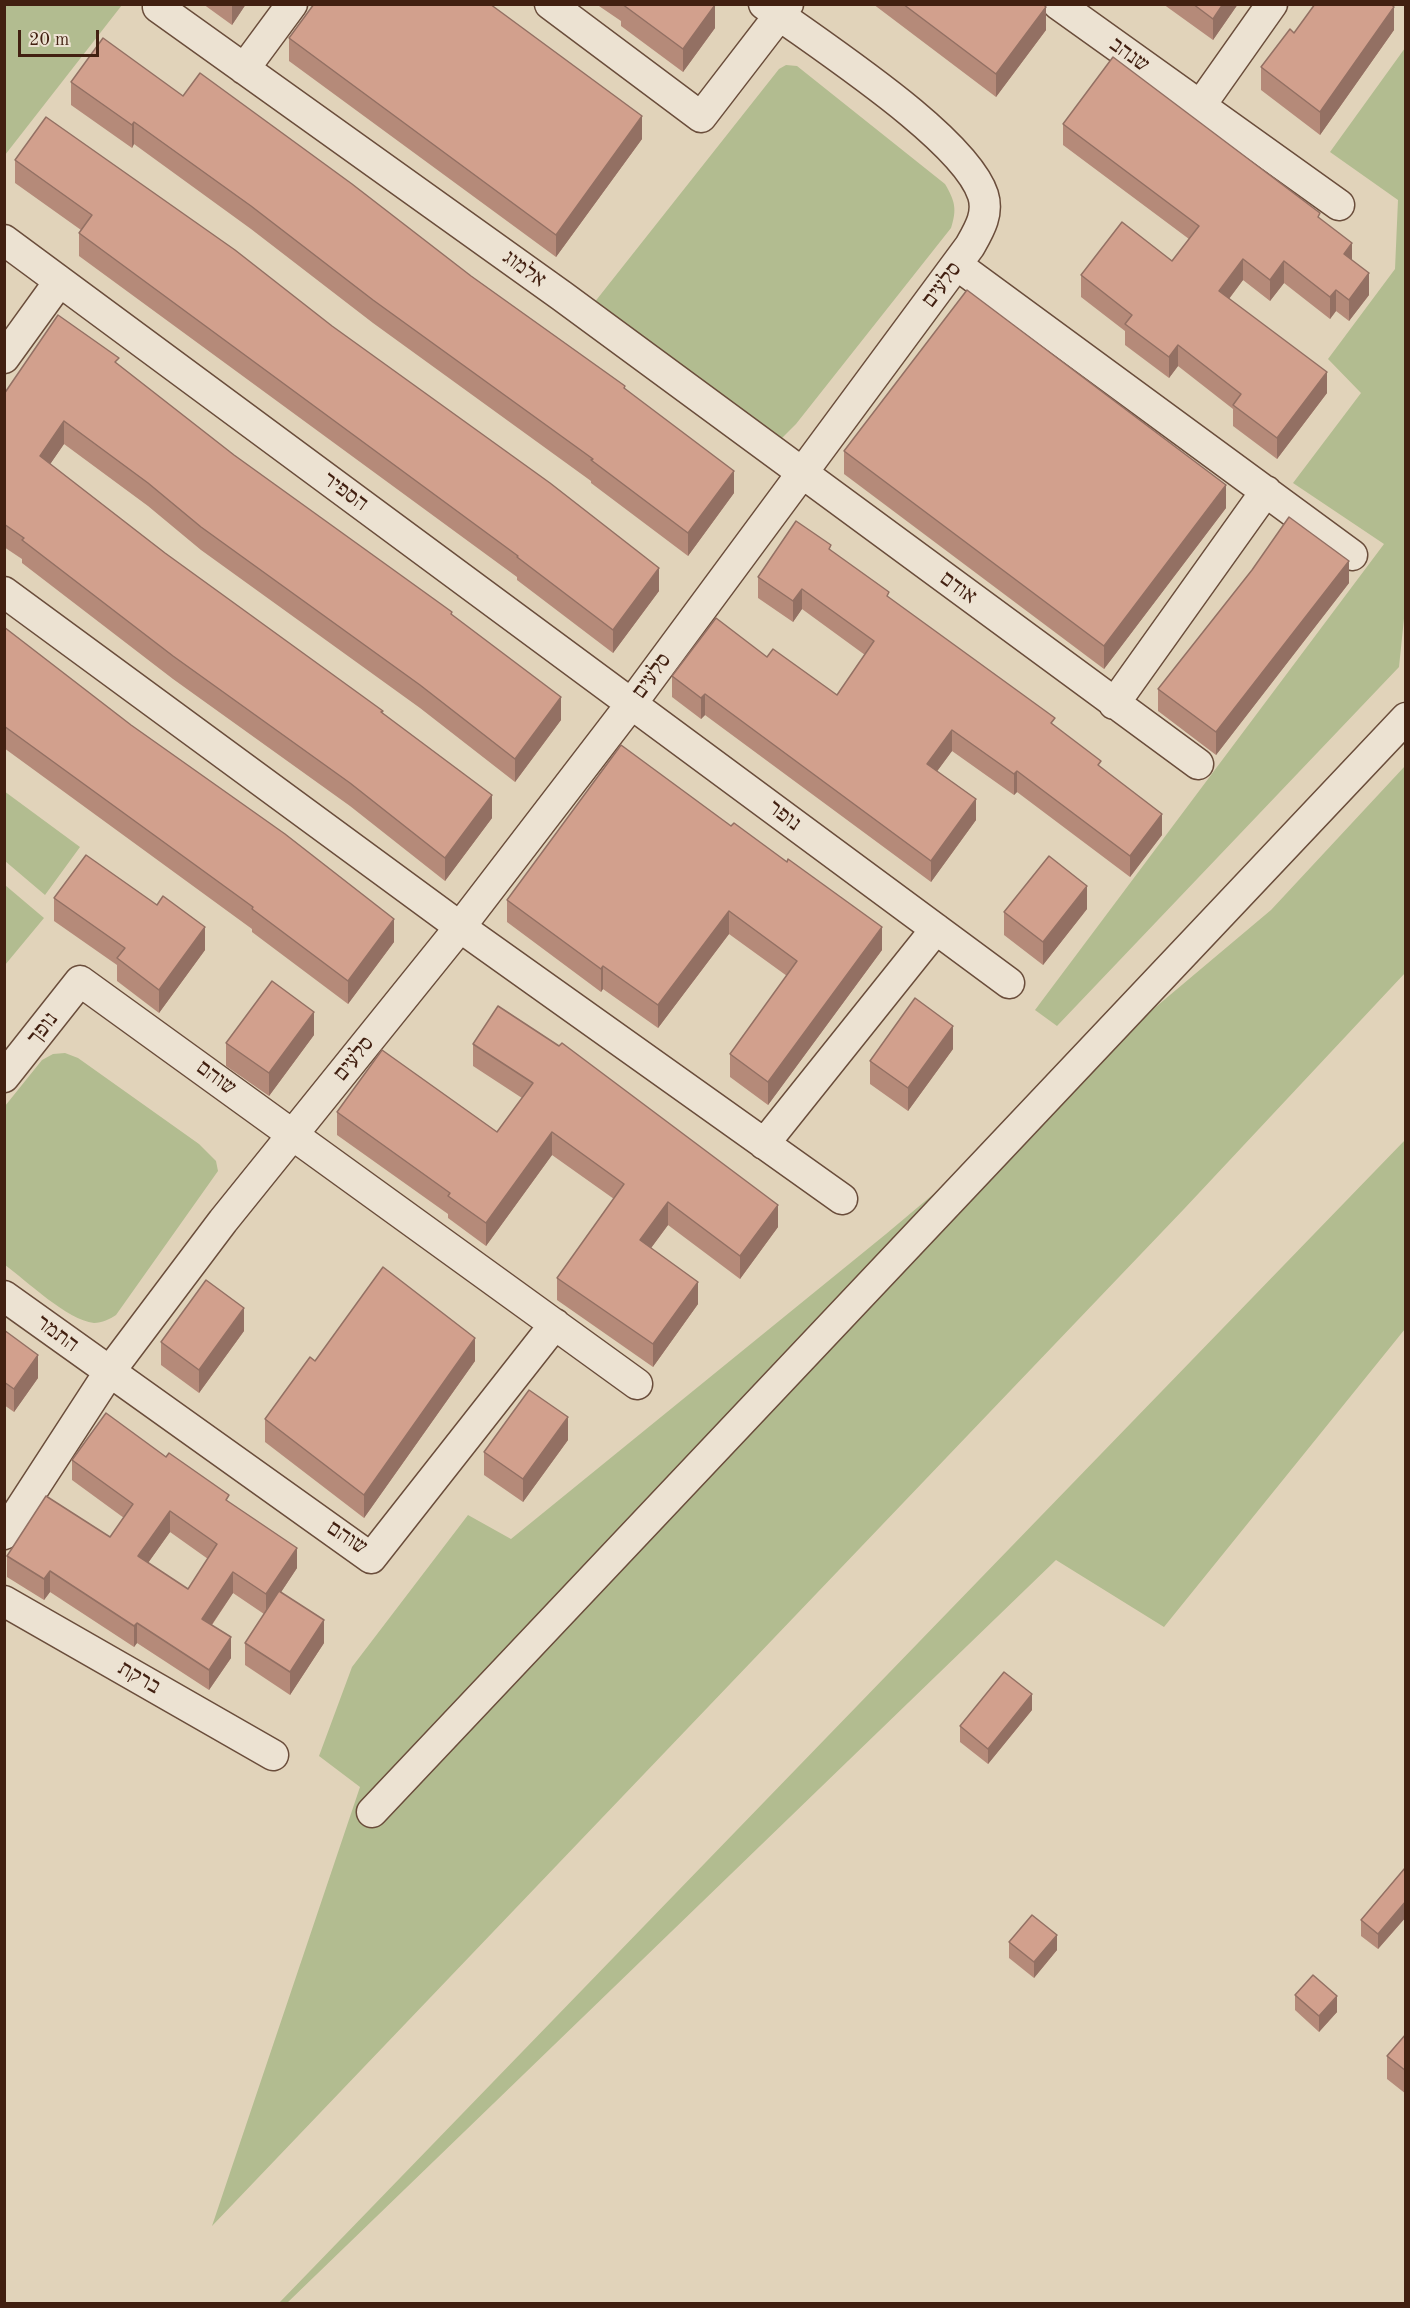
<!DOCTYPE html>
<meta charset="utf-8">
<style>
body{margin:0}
#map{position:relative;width:1410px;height:2308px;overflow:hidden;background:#e1d3ba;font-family:"Old Standard TT",serif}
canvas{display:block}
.frame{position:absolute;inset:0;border:6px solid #422011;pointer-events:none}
.scale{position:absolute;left:18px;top:30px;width:81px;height:27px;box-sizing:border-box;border:3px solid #422011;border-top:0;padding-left:8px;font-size:18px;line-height:21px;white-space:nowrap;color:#422011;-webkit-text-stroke:4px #ece2d2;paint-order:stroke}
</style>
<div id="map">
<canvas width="1410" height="2308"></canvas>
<div class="frame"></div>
<div class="scale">20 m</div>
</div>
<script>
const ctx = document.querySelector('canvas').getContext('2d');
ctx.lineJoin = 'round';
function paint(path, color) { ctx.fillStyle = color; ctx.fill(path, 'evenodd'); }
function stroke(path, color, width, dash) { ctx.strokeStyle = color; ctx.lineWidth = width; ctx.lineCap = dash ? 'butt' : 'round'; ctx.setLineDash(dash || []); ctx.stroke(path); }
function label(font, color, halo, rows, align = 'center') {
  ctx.font = font + ' "Old Standard TT","Frank Ruhl Libre",serif'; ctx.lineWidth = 4.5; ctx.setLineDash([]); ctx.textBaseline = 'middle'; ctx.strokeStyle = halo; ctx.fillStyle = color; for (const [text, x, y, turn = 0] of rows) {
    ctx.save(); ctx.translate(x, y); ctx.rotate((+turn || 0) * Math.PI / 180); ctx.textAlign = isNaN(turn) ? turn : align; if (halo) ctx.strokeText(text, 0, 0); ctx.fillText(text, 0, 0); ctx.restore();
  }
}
const green = new Path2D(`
 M5,4l117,1 -117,150 -1,-150z
 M1405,48l1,551 -7,68 -342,359 -22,-16 349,-466 -91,-61 68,-90 -33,-34 67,-90 3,-69 -68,-48z
 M786,65l11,1 148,118c10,17 12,25 6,44l-155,196 -17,17 -189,-133 189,-239z
 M1405,766v207l-221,236 -972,1017 148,-439 -41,-31 33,-89 116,-152 43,24 375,-305 385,-324z
 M4,791l76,56 -35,48 -40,-34z
 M5,885l39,33 -39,47z
 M65,1053l13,5 121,86 17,17 2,10 -102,144c-6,4 -14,8 -22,8 -27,-3 -67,-42 -89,-58v-159l37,-46 11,-6z
 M1405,1140v189l-241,298 -108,-67 -769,743h-8z`);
const minor = new Path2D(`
 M550,4l151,113 87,-113
 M1058,4l281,201
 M158,7l404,289 636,468
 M244,69l48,-65
 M1200,106l72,-102
 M4,240l1005,743
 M957,265l395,290
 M4,358l55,-76
 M4,592l456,335 382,272
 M1114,704l152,-213
 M4,1077l76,-96 557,403
 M764,1144l172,-215
 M4,1296l367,262 184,-234
 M4,1534l106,-163 113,-150 237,-294 172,-224 338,-457c9,-16 19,-32 13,-51 -19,-58 -167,-152 -219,-191
 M4,1601l269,154
 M372,1812l1034,-1094`);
const wall = new Path2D(`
 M203,4h43l-14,21z
 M596,4h118l1,24 -32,44 -62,-46v-5z
 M873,4h170l3,26 -50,67z
 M1163,4h75l-25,36z
 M1394,30l-74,105 -59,-45v-23l33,-34z
 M289,38l353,101 -86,118 -267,-196z
 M71,82l112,14 288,180 154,113 109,104 -46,63 -97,-73v-2l-218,-158 -122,-94 -117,-85 -2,4 -61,-43z
 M1063,124l257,95 32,41 17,35 -20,26 -13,-10 -6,8 -46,-36 -14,18 -27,-21 -14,19 98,94 -50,66 -44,-33v-17l-55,-43 -9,12 -44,-33v-14l-44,-34v-22l91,-14 17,-22 -126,-94z
 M15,160l644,431 -46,62 -96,-73v-3l-438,-321v-23l2,-3 -66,-47z
 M119,365l115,90 218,160 109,105 -46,62 -95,-74 -219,-158 -53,-44 -84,-62 -14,20 115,89 218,160 109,105 -47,63 -95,-75 -177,-127 -151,-116v-4l-18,-12v-153z
 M844,451l382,57 -122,161 -260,-195z
 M831,551l58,47 166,128 46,42 61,67 -32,42 -113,-85 -3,3 -62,-44 -15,20 39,49 -45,62 -226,-167 -4,4 -29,-22v-21l95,-19 70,38 28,-40 -63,-46 -9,13 -35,-24v-21z
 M1252,570l97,13 -133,172 -58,-44v-22z
 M4,627l390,315 -46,62 -96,-72v-3l-248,-181z
 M621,745l261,205 -114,155 -38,-28v-23l57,-78 -58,-42 -71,94 -55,-39 -2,3 -94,-70v-22z
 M54,898l151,52 -46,63 -42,-32v-16l-63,-44z
 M1087,909l-44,56 -39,-30v-23z
 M314,1035l-45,61 -43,-30v-23z
 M473,1044l305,183 -38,52 -72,-54 -17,23 47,56 -45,63 -96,-67v-22l57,-79 -62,-44 -66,91 -38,-28v-4l-111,-79v-23l160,20 25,-34 -49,-32z
 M953,1049l-45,62 -38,-27v-23z
 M4,1330l34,48 -24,34 -10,-7z
 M244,1331l-45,62 -38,-28v-23z
 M315,1361h160l-111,157 -99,-76v-23z
 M568,1440l-45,62 -39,-27v-23z
 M72,1460l157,43 68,65 -16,24 43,51 -34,52 -45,-30v-22l19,-29 -31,-21 -21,32 19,33 -22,32 -72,-47 -3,4 -84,-55 -6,8 -37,-23v-21l103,-19 14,-19 -52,-38zM170,1532l38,27 -20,30 -40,-26z
 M1032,1710l-44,54 -28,-22v-16z
 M1405,1868l1,49 -28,32 -17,-13v-16z
 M1009,1942l48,8 -23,28 -25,-20z
 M1295,1995l42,17 -18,20 -24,-22z
 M1406,2034v60l-19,-15v-23z`);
const shadedWall = new Path2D(`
 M232,4h14l-14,21z
 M1223,4h15l-25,36v-21z
 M715,5v23l-32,44v-23z
 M1046,7v23l-50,67v-23z
 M1394,7v23l-74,105v-23z
 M642,116v23l-86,118v-22z
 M134,122v22l-2,4v-23z
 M1352,243v21l-8,-10z
 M1243,259v21l-24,32v-21z
 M1284,261v22l-14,18v-21z
 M1369,273v22l-20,26v-21z
 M1336,290v21l-6,8v-22z
 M1178,345v21l-9,12v-21z
 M1327,372v21l-50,66v-21z
 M64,421v23l-24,35v-23z
 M734,471v22l-46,63v-23z
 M1226,485v23l-122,161v-23z
 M1349,561v22l-133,172v-23z
 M659,568v23l-46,62v-23z
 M802,589v20l-9,13v-21z
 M705,694v21l-4,4v-21z
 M561,697v23l-46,62v-23z
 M952,730v21l-25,34v-21z
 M1017,771v21l-3,3v-21z
 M492,795v23l-47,63v-23z
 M976,799v21l-45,62v-21z
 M1162,814v21l-32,42v-21z
 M1087,886v23l-44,56v-23z
 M729,911v23l-71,94v-23z
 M394,919v23l-46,62v-23z
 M205,927v23l-46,63v-23z
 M882,927v23l-114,155v-23z
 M603,966v23l-2,3v-23z
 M314,1012v23l-45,61v-23z
 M953,1026v23l-45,62v-23z
 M552,1132v23l-66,91v-23z
 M668,1202v23l-28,38v-23z
 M778,1205v22l-38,52v-23z
 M698,1282v22l-45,63v-23z
 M244,1308v23l-45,62v-23z
 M475,1338v23l-111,157v-23z
 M38,1355v23l-24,34v-23z
 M568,1417v23l-45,62v-23z
 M170,1511v21l-32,45v-21z
 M297,1548v20l-31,47v-21z
 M50,1571v21l-6,8v-21z
 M233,1572v21l-31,46v-20z
 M324,1620v23l-34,52v-23z
 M137,1623v20l-3,4v-21z
 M231,1637v21l-22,32v-20z
 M1032,1694v16l-44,54v-15z
 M1406,1901v16l-28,32v-15z
 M1057,1935v15l-23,28v-16z
 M1337,1996v16l-18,20v-16z`);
const building = new Path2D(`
 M314,4h176l152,112 -86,119 -267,-197z
 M622,4h92l1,1 -32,44z
 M903,4h140l3,3 -50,67z
 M1193,4h30l-10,15z
 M1315,4h76l3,3 -74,105 -59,-45 29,-38 4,4z
 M103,38l80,58 17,-23 152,111 119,92 154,110 -1,2 110,83 -46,62 -97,-73 2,-1 -220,-159 -122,-94 -117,-84 -2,3 -61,-43z
 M1113,57l207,156 -2,4 34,26 -8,11 25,19 -20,27 -13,-10 -6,7 -46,-36 -14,19 -27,-21 -24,32 108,81 -50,66 -44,-33 8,-11 -63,-49 -9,12 -44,-33 7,-9 -51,-40 41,-53 50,39 27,-35 -136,-102z
 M46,117l189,133 97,76 218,157 109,85 -46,62 -96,-73 1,-1 -439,-323 13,-18 -77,-55z
 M967,290l259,195 -122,161 -260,-195z
 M58,315l61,43 -4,4 119,93 218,157 -1,2 110,83 -46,62 -95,-74 -219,-158 -53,-44 -84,-62 -24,35 125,97 218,158 -2,1 111,83 -47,63 -95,-75 -177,-127 -151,-116 2,-2 -20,-14v-130z
 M1289,517l60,44 -133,171 -58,-43 94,-119z
 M796,521l35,24 -2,4 60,43 -2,4 168,122 -4,5 50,38 -3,4 64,49 -32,42 -113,-85 -3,3 -62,-44 -25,34 49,35 -45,62 -226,-167 -4,4 -29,-22 44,-58 51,39 6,-8 64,46 37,-54 -72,-52 -9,12 -35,-24z
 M4,627l127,98 154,109 109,85 -46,62 -96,-72 1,-2 -249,-181z
 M621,745l110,81 3,-3 53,39 1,-3 94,68 -114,155 -38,-28 67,-93 -68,-50 -71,94 -55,-39 -2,3 -94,-69z
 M86,855l71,50 6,-9 42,31 -46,63 -42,-32 8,-10 -71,-50z
 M1049,856l38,30 -44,56 -39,-30z
 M272,981l42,31 -45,61 -43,-30z
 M915,998l38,28 -45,62 -38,-27z
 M498,1006l61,40 3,-3 216,162 -38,51 -72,-54 -28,38 58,42 -45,62 -96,-66 67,-94 -72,-52 -66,91 -38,-27 2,-3 -113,-81 45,-62 115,82 36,-49 -60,-39z
 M383,1267l92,71 -111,157 -99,-76 45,-62 5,4z
 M206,1280l38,28 -45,62 -38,-28z
 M4,1330l34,25 -24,34 -10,-7z
 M529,1390l39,27 -45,62 -39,-27z
 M106,1413l60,44 3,-4 60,42 -3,5 71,48 -31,46 -33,-22 -31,47 29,18 -22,33 -72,-47 -3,3 -84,-55 -6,8 -37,-23 39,-60 64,41 23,-33 -61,-44zM170,1511l47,33 -29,45 -50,-33z
 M279,1591l45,29 -34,52 -45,-29z
 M1004,1672l28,22 -44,55 -28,-23z
 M1405,1868l1,33 -28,33 -17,-14z
 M1032,1915l25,20 -23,27 -25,-20z
 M1313,1975l24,21 -18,20 -24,-21z
 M1406,2034v37l-19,-15z`);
const streetNames = [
 ["שנהב",1129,55,36],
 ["אלמוג",524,269,36],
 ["סלעים",942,285,-53],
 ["הספיר",345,492,36],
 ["אודם",958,588,36],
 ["סלעים",652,676,-54],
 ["נופר",784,816,37],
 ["נופך",43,1029,-52],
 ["סלעים",354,1059,-51],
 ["שוהם",216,1078,36],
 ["התמר",57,1334,36],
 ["שוהם",347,1538,33],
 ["ברקת",139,1678,30]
];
paint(green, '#b2bc90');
stroke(minor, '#6a4d3b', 33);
stroke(minor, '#ece2d2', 30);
paint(wall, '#b58a79');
paint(shadedWall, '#937063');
paint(building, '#d2a08d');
stroke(building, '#937063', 1.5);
label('22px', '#422011', '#ece2d2', streetNames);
</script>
